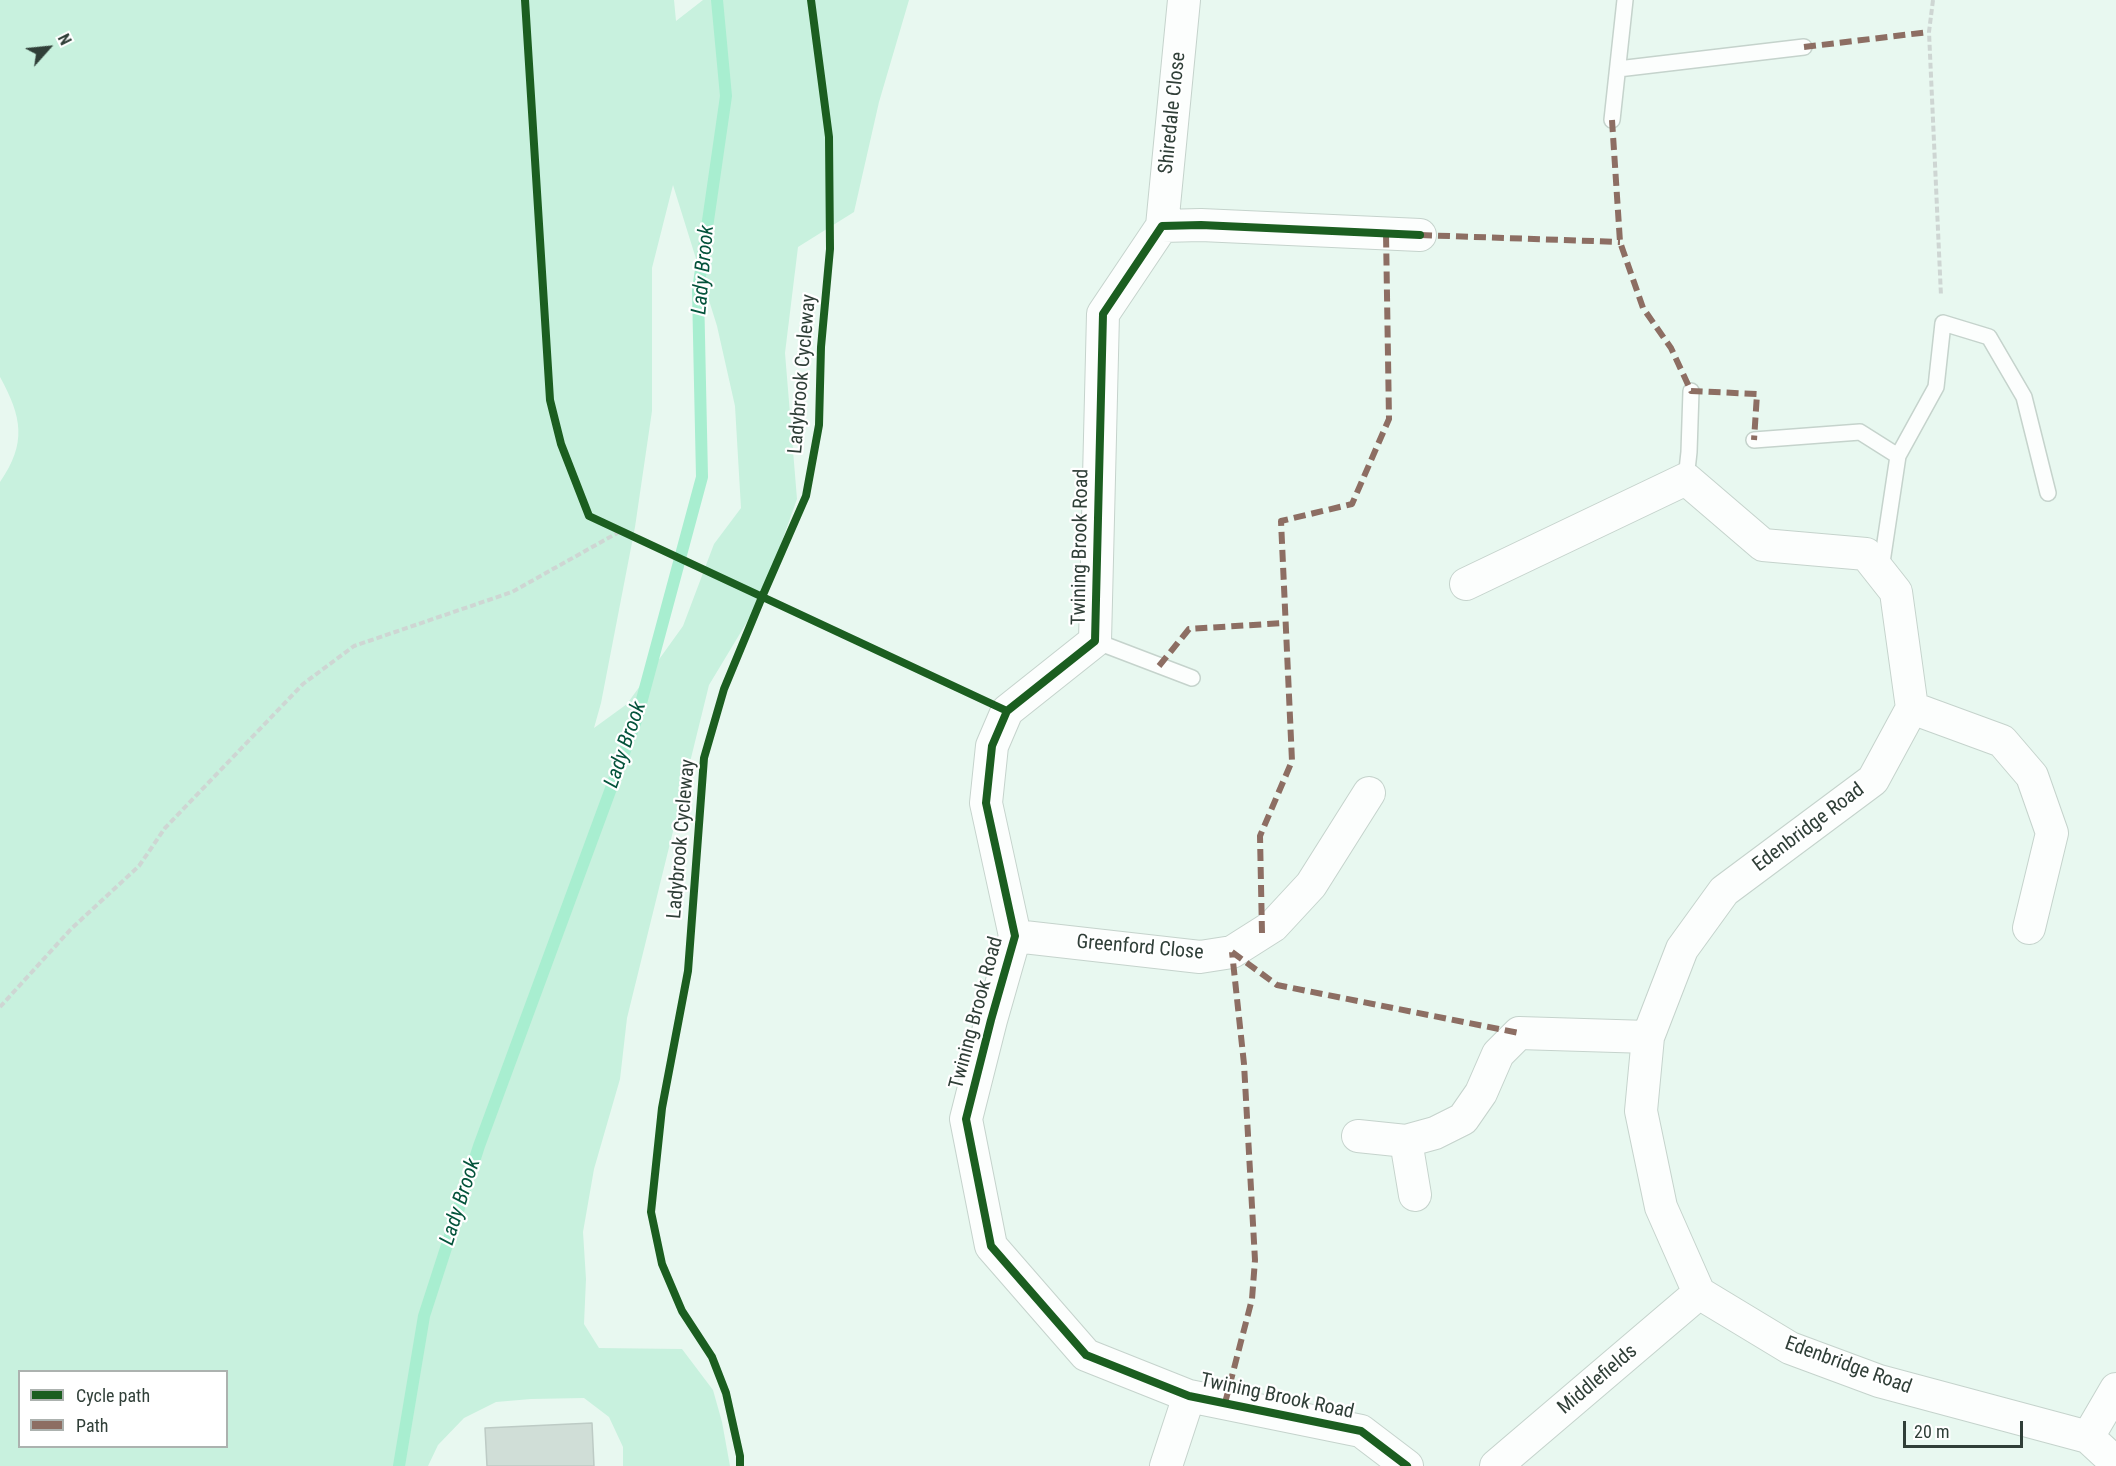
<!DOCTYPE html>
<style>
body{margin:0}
#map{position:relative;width:2116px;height:1466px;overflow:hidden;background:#e8f8f0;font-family:"Roboto Condensed",sans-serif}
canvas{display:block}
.legend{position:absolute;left:18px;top:1370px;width:210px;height:78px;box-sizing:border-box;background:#fff;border:2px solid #acb2af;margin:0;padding:8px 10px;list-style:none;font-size:18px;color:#303f38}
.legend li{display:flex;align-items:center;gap:12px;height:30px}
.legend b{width:30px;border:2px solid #acb2af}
.north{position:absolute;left:18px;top:18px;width:60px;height:60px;-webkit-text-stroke:4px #fff;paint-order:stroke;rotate:63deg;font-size:16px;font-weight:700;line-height:24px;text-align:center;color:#303f38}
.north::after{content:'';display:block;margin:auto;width:21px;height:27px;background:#303f38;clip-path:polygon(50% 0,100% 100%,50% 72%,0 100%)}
.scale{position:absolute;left:1903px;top:1421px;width:120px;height:27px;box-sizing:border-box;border:3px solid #303f38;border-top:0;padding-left:8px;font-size:18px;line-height:21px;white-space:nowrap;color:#303f38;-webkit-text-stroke:4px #fff;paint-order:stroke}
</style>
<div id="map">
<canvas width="2116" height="1466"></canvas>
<ul class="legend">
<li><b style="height:8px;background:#1b5e20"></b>Cycle path</li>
<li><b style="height:8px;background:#8d6e63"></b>Path</li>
</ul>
<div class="north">N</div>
<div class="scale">20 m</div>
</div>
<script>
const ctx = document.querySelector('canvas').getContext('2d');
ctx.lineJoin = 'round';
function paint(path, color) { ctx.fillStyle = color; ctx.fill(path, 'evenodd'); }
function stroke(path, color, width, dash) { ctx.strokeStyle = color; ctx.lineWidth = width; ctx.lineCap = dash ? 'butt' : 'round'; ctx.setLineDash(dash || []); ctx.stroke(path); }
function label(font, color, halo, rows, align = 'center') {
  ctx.font = font + ' "Roboto Condensed",sans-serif'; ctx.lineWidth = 4.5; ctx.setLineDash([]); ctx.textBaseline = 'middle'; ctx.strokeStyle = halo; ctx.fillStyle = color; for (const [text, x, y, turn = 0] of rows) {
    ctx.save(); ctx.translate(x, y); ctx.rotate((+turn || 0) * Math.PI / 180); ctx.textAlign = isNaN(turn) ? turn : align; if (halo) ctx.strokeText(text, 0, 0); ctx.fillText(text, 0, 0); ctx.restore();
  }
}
const green = new Path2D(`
 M0,0h674l2,21 27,-21h206l-30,102 -25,110 -56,35 -13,106 12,146 -35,98 -53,88 -82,333 -7,61 -26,90 -11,63 3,47 -2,45 15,24 83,1 31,41 9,32 8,44h-107v-19l-14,-30 -25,-19 -53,1 -35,3 -32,16 -26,27 -10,21h-428v-984c27,-39 22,-65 0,-105zM673,185l44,141 18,80 6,102 -27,36 -31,82 -56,78 -33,24 7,-25 34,-176 17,-116v-143zM20,1372h206v74h-206z`);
const stream = new Path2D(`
 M399,1466l25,-150 55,-170 158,-428 65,-241 -4,-187 28,-194 -9,-96`);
const building = new Path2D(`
 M592,1423l2,43h-107l-2,-38z`);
const path = new Path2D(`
 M1933,0l-4,32 12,264
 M0,1007l71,-78 68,-63 26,-38 138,-144 51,-38 158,-54 107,-60`);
const service = new Path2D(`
 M1618,69l186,-22
 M1612,120l13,-120
 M1754,440l106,-8 38,24
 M1686,479l3,-27 2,-61
 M1881,569l17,-113 38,-69 7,-64 46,14 35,60 24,96
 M1095,641l97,37`);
const minor = new Path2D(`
 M1162,226l22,-226
 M1466,584l220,-105 77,66 103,9 30,38 16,116 -39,72 -149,111 -42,58 -34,88 -7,74 20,96 38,86 91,55 89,33 209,56 28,26
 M1912,708l90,33 30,35 20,57 -23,95
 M1015,936l185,21 32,-5 41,-26 38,-41 58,-92
 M1358,1136l48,5 29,-8 28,-14 18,-26 17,-39 21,-21 129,4
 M1406,1141l9,54
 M2088,1437l28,-48
 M1166,1466l23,-70
 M1407,1466l-46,-35 -172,-35 -103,-41 -95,-109 -25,-127 25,-99 24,-84 -29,-133 6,-57 15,-35 88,-70 8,-327 59,-88 39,-1 219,10
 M1496,1466l203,-173`);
const quiet = new Path2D(`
 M1804,47l125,-15
 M1612,120l8,122 23,66 28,40 20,43 66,3 -3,46
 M1420,235l200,7
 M1159,666l30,-37 96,-6
 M1262,933l-2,-97 32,-75 -11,-240 71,-17 37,-85 -3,-186
 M1232,952l45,33 242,48
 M1225,1403l27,-104 3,-39 -11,-196 -12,-112`);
const cycleway = new Path2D(`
 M525,0l25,400 11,44 28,72 418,195
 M740,1466v-10l-14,-63 -14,-36 -30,-46 -20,-47 -11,-52 11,-104 26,-137 16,-213 20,-69 38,-92 44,-101 13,-71 2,-78 9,-98 -1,-112 -18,-137
 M1407,1466l-46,-35 -172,-35 -103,-41 -95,-109 -25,-127 25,-99 24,-84 -29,-133 6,-57 15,-35 88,-70 8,-327 59,-88 39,-1 219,10`);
const streetNames = [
 ["Shiredale Close",1173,113,-84],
 ["Ladybrook Cycleway",803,374,-85],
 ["Twining Brook Road",1081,547,-89],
 ["Edenbridge Road",1809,828,-37],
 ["Ladybrook Cycleway",682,839,-85],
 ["Greenford Close",1140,948,5],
 ["Twining Brook Road",977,1013,-75],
 ["Edenbridge Road",1848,1366,20],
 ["Middlefields",1598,1380,-40],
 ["Twining Brook Road",1277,1397,12]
];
const waterNames = [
 ["Lady Brook",704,270,-85],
 ["Lady Brook",626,745,-71],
 ["Lady Brook",461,1202,-72]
];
paint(green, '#c8f1de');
stroke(stream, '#a8eed0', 12);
paint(building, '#d0ded7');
stroke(building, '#bdcbc5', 1.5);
stroke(service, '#c5d3cc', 18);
stroke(minor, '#c5d3cc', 34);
stroke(path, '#ced6d3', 4, [6, 3]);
stroke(service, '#fcfefd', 15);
stroke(minor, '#fcfefd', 32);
stroke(quiet, '#8d6e63', 6, [12, 6]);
stroke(cycleway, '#1b5e20', 8);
label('20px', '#303f38', '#fff', streetNames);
label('italic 21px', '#04533b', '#fff', waterNames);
</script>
